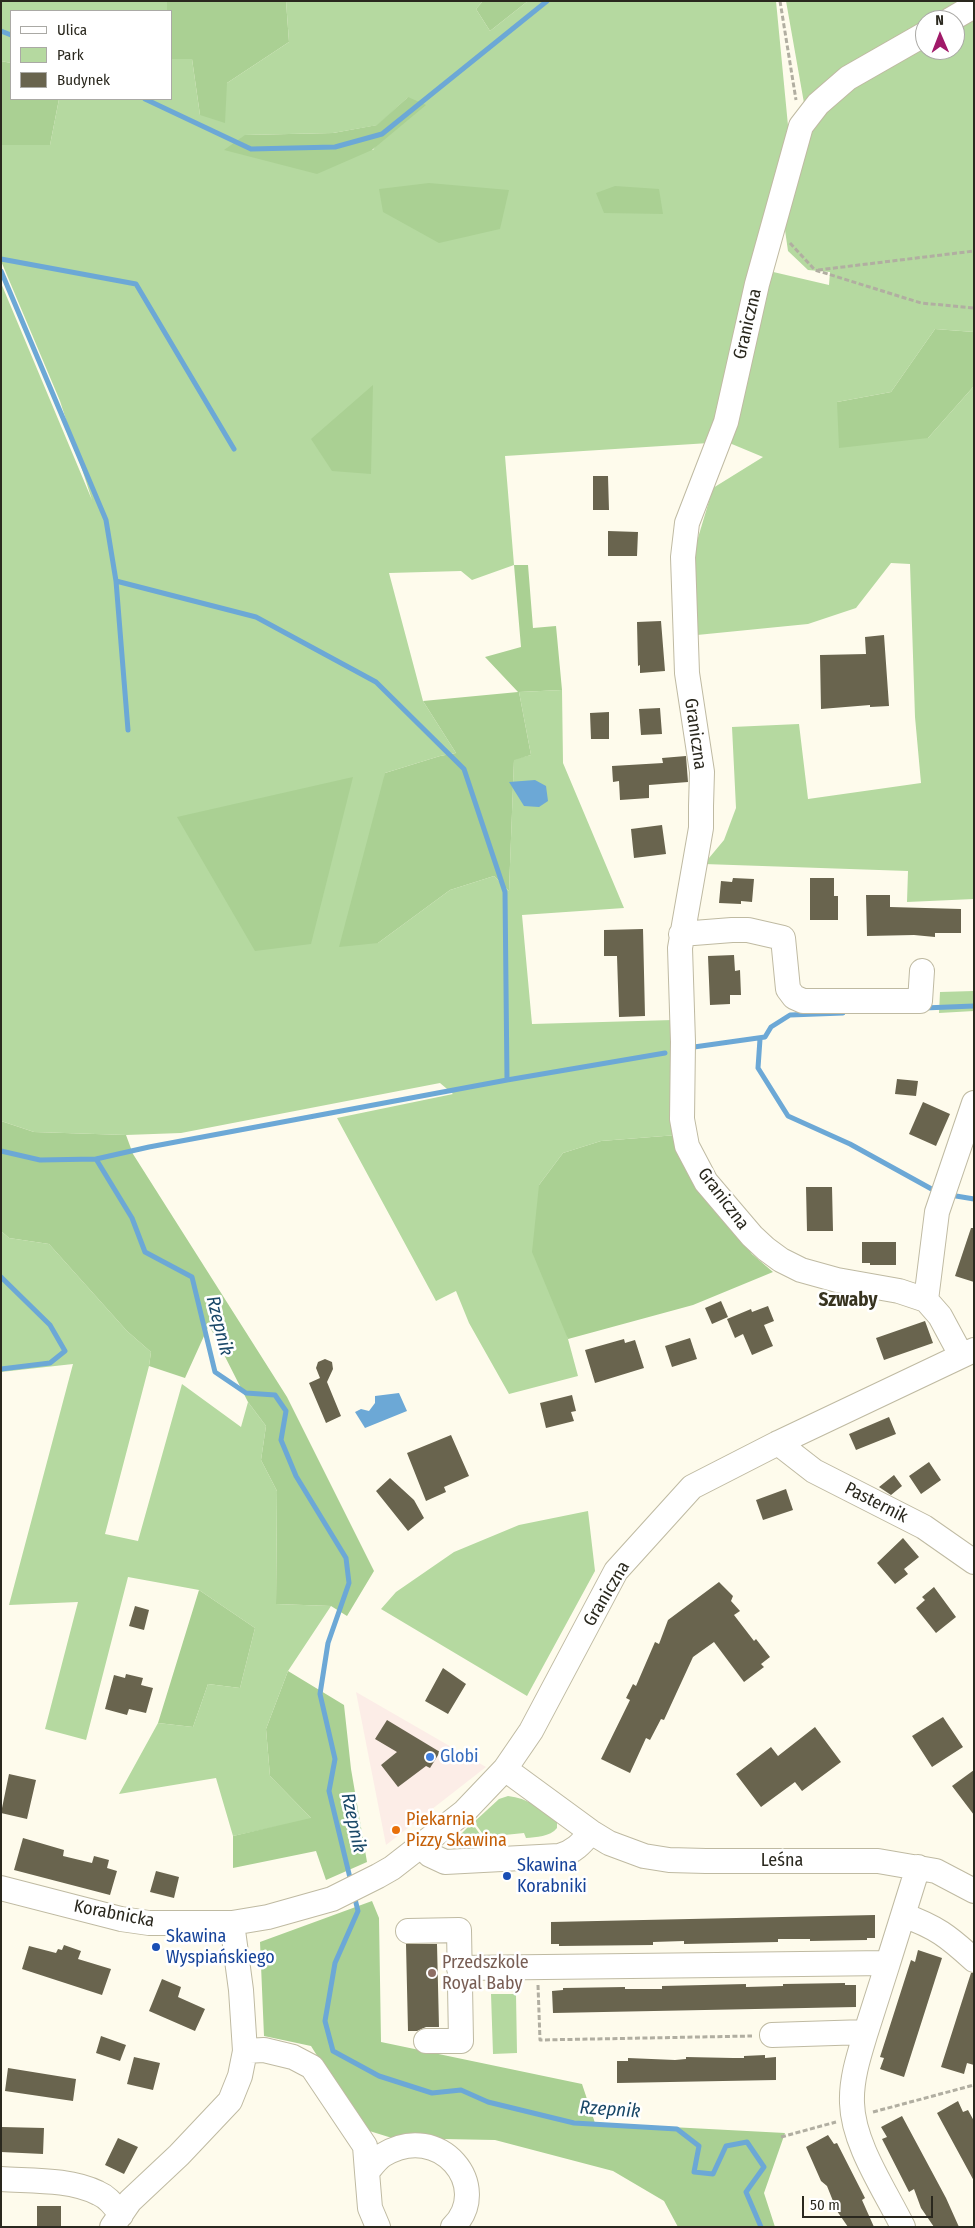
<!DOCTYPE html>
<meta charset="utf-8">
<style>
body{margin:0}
#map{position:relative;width:975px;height:2228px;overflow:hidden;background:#fefbec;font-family:"Fira Sans Condensed",sans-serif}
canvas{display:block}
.frame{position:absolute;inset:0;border:2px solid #2a281e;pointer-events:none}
.legend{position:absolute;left:10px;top:10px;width:162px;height:90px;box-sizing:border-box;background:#fff;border:1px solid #aaa9a5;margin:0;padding:6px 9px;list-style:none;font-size:15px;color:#2a281e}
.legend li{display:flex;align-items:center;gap:10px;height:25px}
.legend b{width:25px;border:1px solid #aaa9a5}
.north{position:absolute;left:915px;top:10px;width:50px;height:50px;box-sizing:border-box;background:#fff;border:1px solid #aaa9a5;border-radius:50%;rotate:359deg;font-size:14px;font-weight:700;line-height:20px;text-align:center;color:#2a281e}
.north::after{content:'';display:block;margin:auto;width:18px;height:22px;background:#a01a69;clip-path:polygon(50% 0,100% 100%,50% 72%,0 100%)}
.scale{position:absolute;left:802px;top:2196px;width:131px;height:22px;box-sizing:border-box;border:2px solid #2a281e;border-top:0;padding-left:6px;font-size:15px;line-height:18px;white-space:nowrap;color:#2a281e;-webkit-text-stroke:4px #fff;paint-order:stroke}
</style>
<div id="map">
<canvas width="975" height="2228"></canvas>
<div class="frame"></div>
<ul class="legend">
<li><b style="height:6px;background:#fff"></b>Ulica</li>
<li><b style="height:14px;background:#b5d9a0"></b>Park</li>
<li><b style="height:14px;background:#69644e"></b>Budynek</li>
</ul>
<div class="north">N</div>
<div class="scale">50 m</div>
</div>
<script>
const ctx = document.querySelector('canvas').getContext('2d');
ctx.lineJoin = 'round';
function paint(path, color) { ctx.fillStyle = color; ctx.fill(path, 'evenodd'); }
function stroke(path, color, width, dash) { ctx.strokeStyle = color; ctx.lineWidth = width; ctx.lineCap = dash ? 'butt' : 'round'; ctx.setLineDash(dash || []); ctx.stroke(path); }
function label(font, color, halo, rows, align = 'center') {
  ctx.font = font + ' "Fira Sans Condensed",sans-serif'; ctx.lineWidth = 5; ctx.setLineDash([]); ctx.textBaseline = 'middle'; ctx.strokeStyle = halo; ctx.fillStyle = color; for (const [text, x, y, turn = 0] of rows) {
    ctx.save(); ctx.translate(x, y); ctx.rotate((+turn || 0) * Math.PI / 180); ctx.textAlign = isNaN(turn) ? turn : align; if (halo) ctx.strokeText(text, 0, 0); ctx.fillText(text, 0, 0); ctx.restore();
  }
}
const commercial = new Path2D(`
 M356,1692l130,75 -100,78z`);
const green = new Path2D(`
 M1,1h166v10h-156v52l-10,-2z
 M286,1h197l-7,8 14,22 38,-30h248l13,135 -43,155 -37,152 -204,13 9,109 -42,15 -11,-9 -72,2 34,128 33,52 -16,3 -55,17 -7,170 72,-53 44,-14 15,15 5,-132 17,-4 -12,-63 43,-2 1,73 61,145 -102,7 10,109 141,-4 4,115 -76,6 -38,12 -24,32 29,154 10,37 -69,18 -40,-71 -13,-32 -20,10 -99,-183 116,-24 -13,-11 -259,50 -55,2 -92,-3 -33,-11v-838l91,217 -32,-99 -59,-140v-116h49l9,-46h112v-40h21l8,56 27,-32 62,-41zM408,97l-35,53 -128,-15 88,-2 45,-8z
 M786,1h186l-38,19h-9v5l-121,78z
 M974,16v316l-39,-3 -44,63 -54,10 91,36 46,-52v513l-67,3 1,-31 -204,-7 20,-24 12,-32 -4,-81 67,-3 9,75 113,-16 -6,-66 -5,-153 -19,-1 -35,45 -48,16 -111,11 -3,-84 19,-63 50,-31 -36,-15 42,-171 60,14 1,-13 -22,-2 -20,-19 -3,-21 23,-100 47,-50 70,-39v9h30v-25z
 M974,991v20l-35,2 1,-21z
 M1,1231l8,7 40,6 78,87 24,21 -2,14 -44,168 33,7 44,-157 59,43 7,-25 18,24 -5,34 16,31 -1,113 55,2 -43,65 -22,58 4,47 42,43 -79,17 -17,-58 -97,16 39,-71 35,4 15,-43 32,4 15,-60 -56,-38 -71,-13 -42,163 -41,-11 33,-127 -69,3 64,-241 -72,8z
 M588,1511l7,60 -68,125 -146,-87 15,-17 58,-40 65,-27z
 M508,1796c20,2 33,13 49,25v7c-7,9 -21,9 -31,10l-2,-5 -39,4 -11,-15 25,-23z
 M472,1823l13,18 -27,8v-12z
 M491,1994h25l1,59 -24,1z`);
const forest = new Path2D(`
 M167,1h119l3,41 -62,41 -2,40 -25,-8 -8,-56h-21v-48h-4z
 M483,1h45l-38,30 -14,-22z
 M1,61l10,2v36h48l-9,46h-49z
 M408,97l18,8 -54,45 -55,24 -93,-24 21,-15 88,-2 44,-8z
 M429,183l80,7 -9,39 -61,14 -56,-31 -4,-23z
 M615,186l44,3 4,25 -59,-1 -8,-20z
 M935,329l39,3v54l-46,52 -89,10 -2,-46 54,-10z
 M373,385l-2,89 -39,-3 -21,-32z
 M514,565h14l5,63 23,-2 6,64 -43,2 12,63 -17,5 -5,131 -15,-15 -44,14 -72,53 -39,4 46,-174 55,-17 16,-3 -33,-52 95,-9 -33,-35 36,-10z
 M353,777l-42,167 -56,7 -78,-134z
 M1,1121l33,11 92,3 7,19 154,243 87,174 -27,45 -16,-10 -55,-2 1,-113 -16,-31 5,-34 -18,-24 -39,-77 -24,53 -36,-12 2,-14 -24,-21 -78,-87 -40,-6 -8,-7z
 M677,1135l24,50 51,69 21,18 -80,33 -125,34 -36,-87 7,-67 24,-32 38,-12z
 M199,1590l56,38 -15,60 -32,-4 -15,43 -35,-4z
 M288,1671l56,34 7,64 16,93 -41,18 -10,-29 -83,17v-32l78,-18 -41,-42 -4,-47z
 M372,1901l7,17 2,124 201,42 13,39 190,10 -21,60 11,34h-97l-14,-26 -51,-30 -118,-31 -103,-2 -29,-9 -52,-83 -47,-10 -4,-94z`);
const water = new Path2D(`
 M535,780l11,6 2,15 -9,6 -15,-1 -15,-24z
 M399,1393l8,18 -42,17 -10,-16 6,-3 8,2 6,-8v-7z`);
const stream = new Path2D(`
 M1,31l10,4
 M145,99l106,50 84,-2 47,-13 165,-133
 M1,259l135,25 98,165
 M1,271l105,249 10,61 12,149
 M116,581l140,36 120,65 88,87 41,123 2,188
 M924,1008l50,-2
 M760,1039l-2,29 30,48 62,28 87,48
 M694,1047l71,-10 6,-10 19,-12 53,-2
 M1,1151l39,9 56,-1 36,59 13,34 47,25 23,95 31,21 29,2 11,16 -5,29 15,36 50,82 3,25 -21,60 -8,51 15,65 -6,32 22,91
 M96,1159l53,-12 358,-67 158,-27
 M950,1195l24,4
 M1,1277l49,48 15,26 -15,12 -49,6
 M354,1895l4,16 -23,52 -10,58 8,30 46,25 53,17 29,-3 27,12 86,21 103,6 22,17 -5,26 19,2 13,-28 21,-4 17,25 -18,25 15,35`);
const building = new Path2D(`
 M593,476h15l1,34h-16z
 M608,531l30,1 -1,24h-29z
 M661,621l4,50 -25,2v-8l-2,1 -1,-44z
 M884,635l5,71 -19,1v-2l-49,4 -1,-54 46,-1 -1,-17z
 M660,708l2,26 -21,1 -2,-26z
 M609,712v27h-18l-1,-26z
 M686,756l2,26 -39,3v13l-29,2 -1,-19 -6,1 -1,-16 51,-3 -1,-5z
 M662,825l4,29 -32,4 -3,-29z
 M733,878l21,1 -2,23 -11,-1v3l-22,-1 2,-22 11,1z
 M810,878h24v18h4v24h-28z
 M866,895h24v12l71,2v24h-26v4l-21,-2 -47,1z
 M643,929l2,87 -26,1 -2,-61h-13v-26z
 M734,955l1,16 5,-1 1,25h-11v9l-20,1 -2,-49z
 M897,1079l21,2 -2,15 -21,-2z
 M923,1102l27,12 -14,32 -27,-12z
 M806,1187h26l1,44h-26z
 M971,1228h3v54l-19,-6z
 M862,1242h34v23h-26v-2h-8z
 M721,1301l7,16 -16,7 -7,-16z
 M768,1306l6,15 -10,4 9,21 -21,9 -9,-21 -8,4 -8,-19 24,-10 1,3z
 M925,1321l8,22 -49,17 -8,-22z
 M690,1338l7,21 -25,8 -7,-21z
 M624,1339l1,4 10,-3 9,28 -49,15 -10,-33z
 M325,1359l7,3 1,7 -6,13 14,34 -15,7 -17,-40 11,-5 -4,-10 2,-6z
 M572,1395l4,16 -5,1 3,9 -28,7 -6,-25z
 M889,1417l7,17 -40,16 -7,-16z
 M451,1435l18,41 -25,11 2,5 -20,9 -19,-48z
 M929,1462l12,18 -20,14 -12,-18z
 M894,1475l8,11 -11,9 -12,-8z
 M390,1478l24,22 10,18 -16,13 -32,-40z
 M786,1489l7,21 -30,10 -7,-20z
 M903,1538l16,19 -15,12 4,5 -13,10 -18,-21z
 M719,1582l14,14 -2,5 9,10 -6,4 20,26 2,-2 14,18 -9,7 3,3 -20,15 -30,-40 -21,15 -29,63 -3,-1 -11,21 -4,-2 -16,35 -29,-14 29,-59 -4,-2 7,-14 3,2 19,-44 4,2 9,-24z
 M934,1587l22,30 -20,16 -20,-25 9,-8 -3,-3z
 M135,1606l14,4 -5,20 -15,-4z
 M443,1668l23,16 -18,30 -23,-13z
 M126,1674l17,4 -2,7 12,3 -7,25 -17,-4 -2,6 -22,-6 9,-34 11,3z
 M943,1717l20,30 -31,20 -20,-31z
 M387,1720l53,32 -10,16 -4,-2 -28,21 -17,-22 16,-13 -22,-13z
 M815,1727l26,35 -39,29 -7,-9 -34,25 -25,-33 35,-27 7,9z
 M974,1770v45l-22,-29z
 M9,1774l27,6 -9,39 -26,-6z
 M23,1838l41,12 -1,6 29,7 2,-7 15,4 -2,8 10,3 -7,24 -96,-25z
 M156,1871l23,6 -5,21 -24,-6z
 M875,1915v23h-8v2l-57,1v-2h-32v3l-94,2v-3l-31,1v3l-94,1v-2h-8v-22z
 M406,1944h31l2,83h-13l-9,4h-9z
 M64,1945l17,6 -3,8 33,10 -9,26 -80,-26 7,-23 27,7 2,-4 4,1z
 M918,1950l24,8 -38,119 -24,-8 4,-11 -4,-1 31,-97 4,2z
 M971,1973h3v92l-7,-2 -3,11 -23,-7z
 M162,1979l19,8 -3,10 27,12 -10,22 -46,-20z
 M845,1983v2h11v22l-303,6 -1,-22 11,-1v-2l62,-1v2h37v-3l84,-2v3l37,-1v-2z
 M101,2036l25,9 -6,16 -24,-8z
 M765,2055v3l11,-1v23l-159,3v-22h11v-3l47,2 11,-1v-2l47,1h11v-2z
 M134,2057l26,6 -7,27 -26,-6z
 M8,2068l68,11 -3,22 -68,-10z
 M958,2101l5,11 5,-2 6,11v60l-37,-68z
 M902,2116l44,82 13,29h-25l-13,-19 -7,-19 -5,3 -27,-53 5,-2 -6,-10z
 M2,2127l42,1 -1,26 -42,-2z
 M828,2135l6,9 3,-1 28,55 -3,2 12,27h-26l-11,-16 -10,-25 -6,-5 -15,-34z
 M118,2138l20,9 -14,27 -19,-9z
 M37,2206h24v21h-24z`);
const path = new Path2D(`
 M780,1l16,99
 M790,243l25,27 106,33 53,5
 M818,270l156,-19
 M538,1985l2,55 212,-4
 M873,2112l101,-27
 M781,2137l55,-15`);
const minor = new Path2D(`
 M950,20l24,-14
 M925,34l-77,44 -30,26 -17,22 -44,158 -31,138 -39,101 -4,34 4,116 15,99 -1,34v22l-21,120 3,94 -1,77 5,27 19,36 46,54 14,13 15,11 20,10 36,10 62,11 27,9 14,16 21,39
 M681,934l51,-4h16l35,8 5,51 6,8 9,4h117l2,-30
 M926,1300l11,-88 37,-109
 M778,1443l36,28 110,56 50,35
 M505,1769l86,63 18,11 35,13 25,4 37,1h172l58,10 38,20
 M421,1846l9,9 15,7 114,-6c15,-4 22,-12 32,-24
 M1,1888l120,31 28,4h83l36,-6 64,-18 46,-23 14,-8 72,-56 41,-43 26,-38 85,-160 76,-84 86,-44 196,-93
 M903,1915c33,12 45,21 71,45
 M408,1931l51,-1 2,111h-35
 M459,1968l429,-5 30,-96
 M866,2032c-7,23 -15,47 -14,71 1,41 33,87 51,124
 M772,2035l94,-3 22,-69
 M245,2051l19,-1 29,7 19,10 53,79 2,26
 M1,2179c31,2 69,0 97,14 10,4 17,13 23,22
 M112,2227l18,-26 49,-46 51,-54 10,-25 5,-25 -4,-61 -9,-67
 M378,2227l-8,-19 -3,-36c5,-6 10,-13 16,-17 57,-35 110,32 70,72`);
const markers = [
 [430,1757,5,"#3f7fe0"],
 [396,1830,5,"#e8710a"],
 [507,1876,5,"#1a4fb4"],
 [156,1947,5,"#1a4fb4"],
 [432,1973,5,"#8d6e63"]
];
const streetNames = [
 ["Graniczna",748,324,-77],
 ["Graniczna",695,734,82],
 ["Graniczna",723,1199,53],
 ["Pasternik",876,1503,27],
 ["Graniczna",607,1594,-59],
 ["Leśna",782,1861],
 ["Korabnicka",114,1914,11]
];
const shopNames = [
 ["Globi",440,1757]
];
const foodNames = [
 ["Piekarnia",406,1820],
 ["Pizzy Skawina",406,1841]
];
const transitNames = [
 ["Skawina",517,1866],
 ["Korabniki",517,1887],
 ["Skawina",166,1937],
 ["Wyspiańskiego",166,1958]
];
const educationNames = [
 ["Przedszkole",442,1963],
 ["Royal Baby",442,1984]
];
const neighbourhoodNames = [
 ["Szwaby",848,1301]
];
const waterNames = [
 ["Rzepnik",219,1326,76],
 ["Rzepnik",353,1823,78],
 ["Rzepnik",610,2110,4]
];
paint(commercial, '#fcede7');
paint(green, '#b5d9a0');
paint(forest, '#aad093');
paint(water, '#6ca8d6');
stroke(stream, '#6ca8d6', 5);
paint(building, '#69644e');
stroke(minor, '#bfbaa2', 26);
stroke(path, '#b1aea1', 3, [5, 2.5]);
stroke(minor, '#fff', 24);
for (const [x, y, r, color] of markers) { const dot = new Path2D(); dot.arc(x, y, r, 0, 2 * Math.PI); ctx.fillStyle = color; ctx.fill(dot); stroke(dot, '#fff', 2); }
label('18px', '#2a281e', '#fff', streetNames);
label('18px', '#366cbe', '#fff', shopNames, 'left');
label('18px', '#c56008', '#fff', foodNames, 'left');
label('18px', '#164399', '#fff', transitNames, 'left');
label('18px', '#785e54', '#fff', educationNames, 'left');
label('bold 19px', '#37331f', '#fff', neighbourhoodNames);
label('italic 19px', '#1a4868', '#fff', waterNames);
</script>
